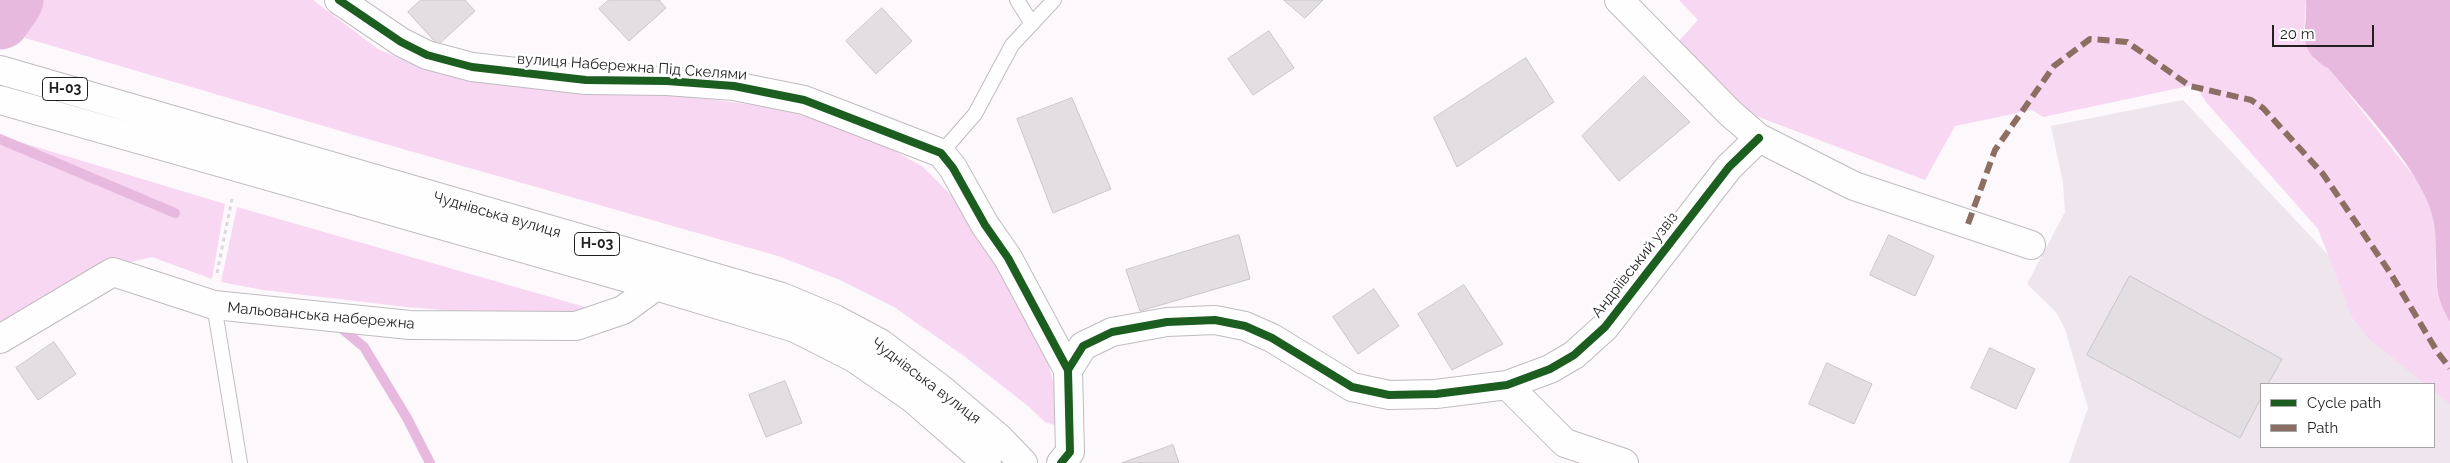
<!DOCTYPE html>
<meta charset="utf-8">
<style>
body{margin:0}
#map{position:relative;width:2450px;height:463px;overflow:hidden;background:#fdf8fc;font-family:Raleway,sans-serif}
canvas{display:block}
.legend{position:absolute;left:2260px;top:383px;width:175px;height:65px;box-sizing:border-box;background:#fff;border:1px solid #a7a5a6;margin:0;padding:6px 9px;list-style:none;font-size:15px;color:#221f21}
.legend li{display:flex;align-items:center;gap:10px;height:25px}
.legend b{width:25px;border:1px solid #a7a5a6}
.scale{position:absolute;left:2272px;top:25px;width:102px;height:22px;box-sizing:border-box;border:2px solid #221f21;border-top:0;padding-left:6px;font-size:15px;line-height:18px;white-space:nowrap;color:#221f21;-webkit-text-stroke:4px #fff;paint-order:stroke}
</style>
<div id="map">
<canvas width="2450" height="463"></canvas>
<ul class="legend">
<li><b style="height:6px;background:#1b5e20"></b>Cycle path</li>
<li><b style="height:6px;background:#8d6e63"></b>Path</li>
</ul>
<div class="scale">20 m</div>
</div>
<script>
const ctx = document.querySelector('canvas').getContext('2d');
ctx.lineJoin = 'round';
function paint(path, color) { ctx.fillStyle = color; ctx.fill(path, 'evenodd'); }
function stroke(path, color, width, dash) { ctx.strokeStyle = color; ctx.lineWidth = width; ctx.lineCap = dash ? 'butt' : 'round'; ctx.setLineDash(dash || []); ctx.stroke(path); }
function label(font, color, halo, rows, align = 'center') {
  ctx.font = font + ' Raleway,sans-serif'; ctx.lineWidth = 5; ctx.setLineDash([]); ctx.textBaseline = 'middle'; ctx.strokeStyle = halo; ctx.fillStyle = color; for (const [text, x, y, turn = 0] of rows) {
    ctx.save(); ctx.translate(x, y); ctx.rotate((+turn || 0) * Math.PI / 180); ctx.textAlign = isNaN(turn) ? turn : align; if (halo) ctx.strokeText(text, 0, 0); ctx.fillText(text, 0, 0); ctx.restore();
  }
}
const built = new Path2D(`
 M2183,100l162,173 105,120v70h-381l19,-55 -23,-79 -9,-17 -29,-28 38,-72 -2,-29 -12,-57zM2261,384h173v63h-173z`);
const green = new Path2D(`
 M38,0h275l65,49 35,15 55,17 78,9 85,5 41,-1 88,12 60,13 59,23 44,25 32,32 72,116 22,51 11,43 -1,12 -5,4 -9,-3 -17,-16 -64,-50 -70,-49 -54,-27 -62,-24 -417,-119 -336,-99z
 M1679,0h627l-2,33 11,27 14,9 91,115 12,30 5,27 -2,27 3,29 12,25v82l-16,-13v-7h-9l-57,-46 -16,-21 -34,-88 -112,-127 -7,-11 -1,-7 -155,33 -11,-7 -77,16 -30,54 -169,-64 -24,-18 -53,-57 19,-21z
 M0,136l225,68 -13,75 -60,-22 -25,6 -127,75z
 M237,207l348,100 -1,6 -65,3 -113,-9 -143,-17 -42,-8z`);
const water = new Path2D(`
 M2306,0h144v322c-4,-8 -10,-18 -12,-28 -4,-26 1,-53 -6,-79 -12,-47 -72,-107 -103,-146 -35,-21 -21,-35 -23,-69z`);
const stream = new Path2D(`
 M0,139l175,74
 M341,328l23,19 43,71 23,45`);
const river = new Path2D(`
 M0,19l13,-19`);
const building = new Path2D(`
 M421,0h44l10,11 -37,34 -30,-33z
 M609,0h50l7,8 -37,33 -30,-32z
 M1284,0h39l-18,18z
 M882,8l30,33 -36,33 -30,-33z
 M1269,31l25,37 -41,27 -25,-36z
 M1526,58l28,44 -97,65 -23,-49z
 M1644,76l46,46 -71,59 -37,-45z
 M1072,98l39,91 -58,24 -36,-94z
 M1239,235l11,44 -110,32 -14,-41z
 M1889,235l45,21 -19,40 -45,-21z
 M2130,276l152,83 -14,25h-7v14l-21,40 -153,-83z
 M1464,285l39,59 -51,26 -34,-56z
 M1374,289l25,37 -41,28 -25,-37z
 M54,342l22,32 -38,26 -22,-32z
 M1990,348l45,21 -19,40 -45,-21z
 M1827,363l45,21 -18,40 -45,-20z
 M785,381l17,42 -36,14 -17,-42z
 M1173,445l6,18h-57z`);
const path = new Path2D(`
 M217,273l15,-74`);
const lane = new Path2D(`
 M1017,0l15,24
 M941,153l34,-39 37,-69 42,-45
 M214,305l26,158`);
const street = new Path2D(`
 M339,0l62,42 26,13 45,12 114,13 81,1 67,5 70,14 137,53 12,15 32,57 23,33 60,112 2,82 -9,11
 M1619,0l111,113 29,25 95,48 177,59
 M0,339l113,-67 101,33 196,20 166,1 47,-16 33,-24
 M1068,370l15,-24 29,-14 55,-10 48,-2 30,6 27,12 80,49 37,8 47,-1 71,-9 43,-16 24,-14 31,-28 124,-160 30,-29
 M1507,385l58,58 59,20`);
const primary = new Path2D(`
 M0,70l782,227 53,22 45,24 61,46 58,49 24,25
 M0,100l656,186 139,42 59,30 58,40 75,65`);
const quiet = new Path2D(`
 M1968,224l27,-74 59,-84 36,-27 37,3 63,44 61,14 12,8 60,66 68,100 47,79 12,15`);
const cycleway = new Path2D(`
 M339,0l62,42 26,13 45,12 114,13 81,1 67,5 70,14 137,53 12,15 32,57 23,33 60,112 2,82 -9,11
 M1068,370l15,-24 29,-14 55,-10 48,-2 30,6 27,12 80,49 37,8 47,-1 71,-9 43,-16 24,-14 31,-28 124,-160 30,-29`);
const shields = [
 [65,89,45],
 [597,244,45]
];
const shieldNames = [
 ["Н-03",65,89],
 ["Н-03",597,244]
];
const streetNames = [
 ["вулиця Набережна Під Скелями",632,67,4],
 ["Чуднівська вулиця",497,215,16],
 ["Андріївський узвіз",1635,265,-52],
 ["Мальованська набережна",321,316,5],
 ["Чуднівська вулиця",926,381,37]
];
paint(built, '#efe5ed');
paint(green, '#f8d7f2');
paint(water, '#e7b9df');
stroke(stream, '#e7b9df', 10);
stroke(river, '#e7b9df', 61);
paint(building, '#e2dee1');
stroke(building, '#c9c5c8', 1);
stroke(lane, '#bfbcbf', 16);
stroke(street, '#bfbcbf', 30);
stroke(primary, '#bfbcbf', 30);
stroke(path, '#dad9da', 3, [4, 4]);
stroke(lane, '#fffeff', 14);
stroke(street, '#fffeff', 28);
stroke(primary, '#fffeff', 28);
stroke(quiet, '#8d6e63', 6, [12, 6]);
stroke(cycleway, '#1b5e20', 8);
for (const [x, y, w] of shields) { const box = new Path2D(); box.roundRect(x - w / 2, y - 11.5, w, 23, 4); ctx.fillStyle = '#fff'; ctx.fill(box); stroke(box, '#221f21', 1); }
label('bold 14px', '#221f21', null, shieldNames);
label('15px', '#221f21', '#fff', streetNames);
</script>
